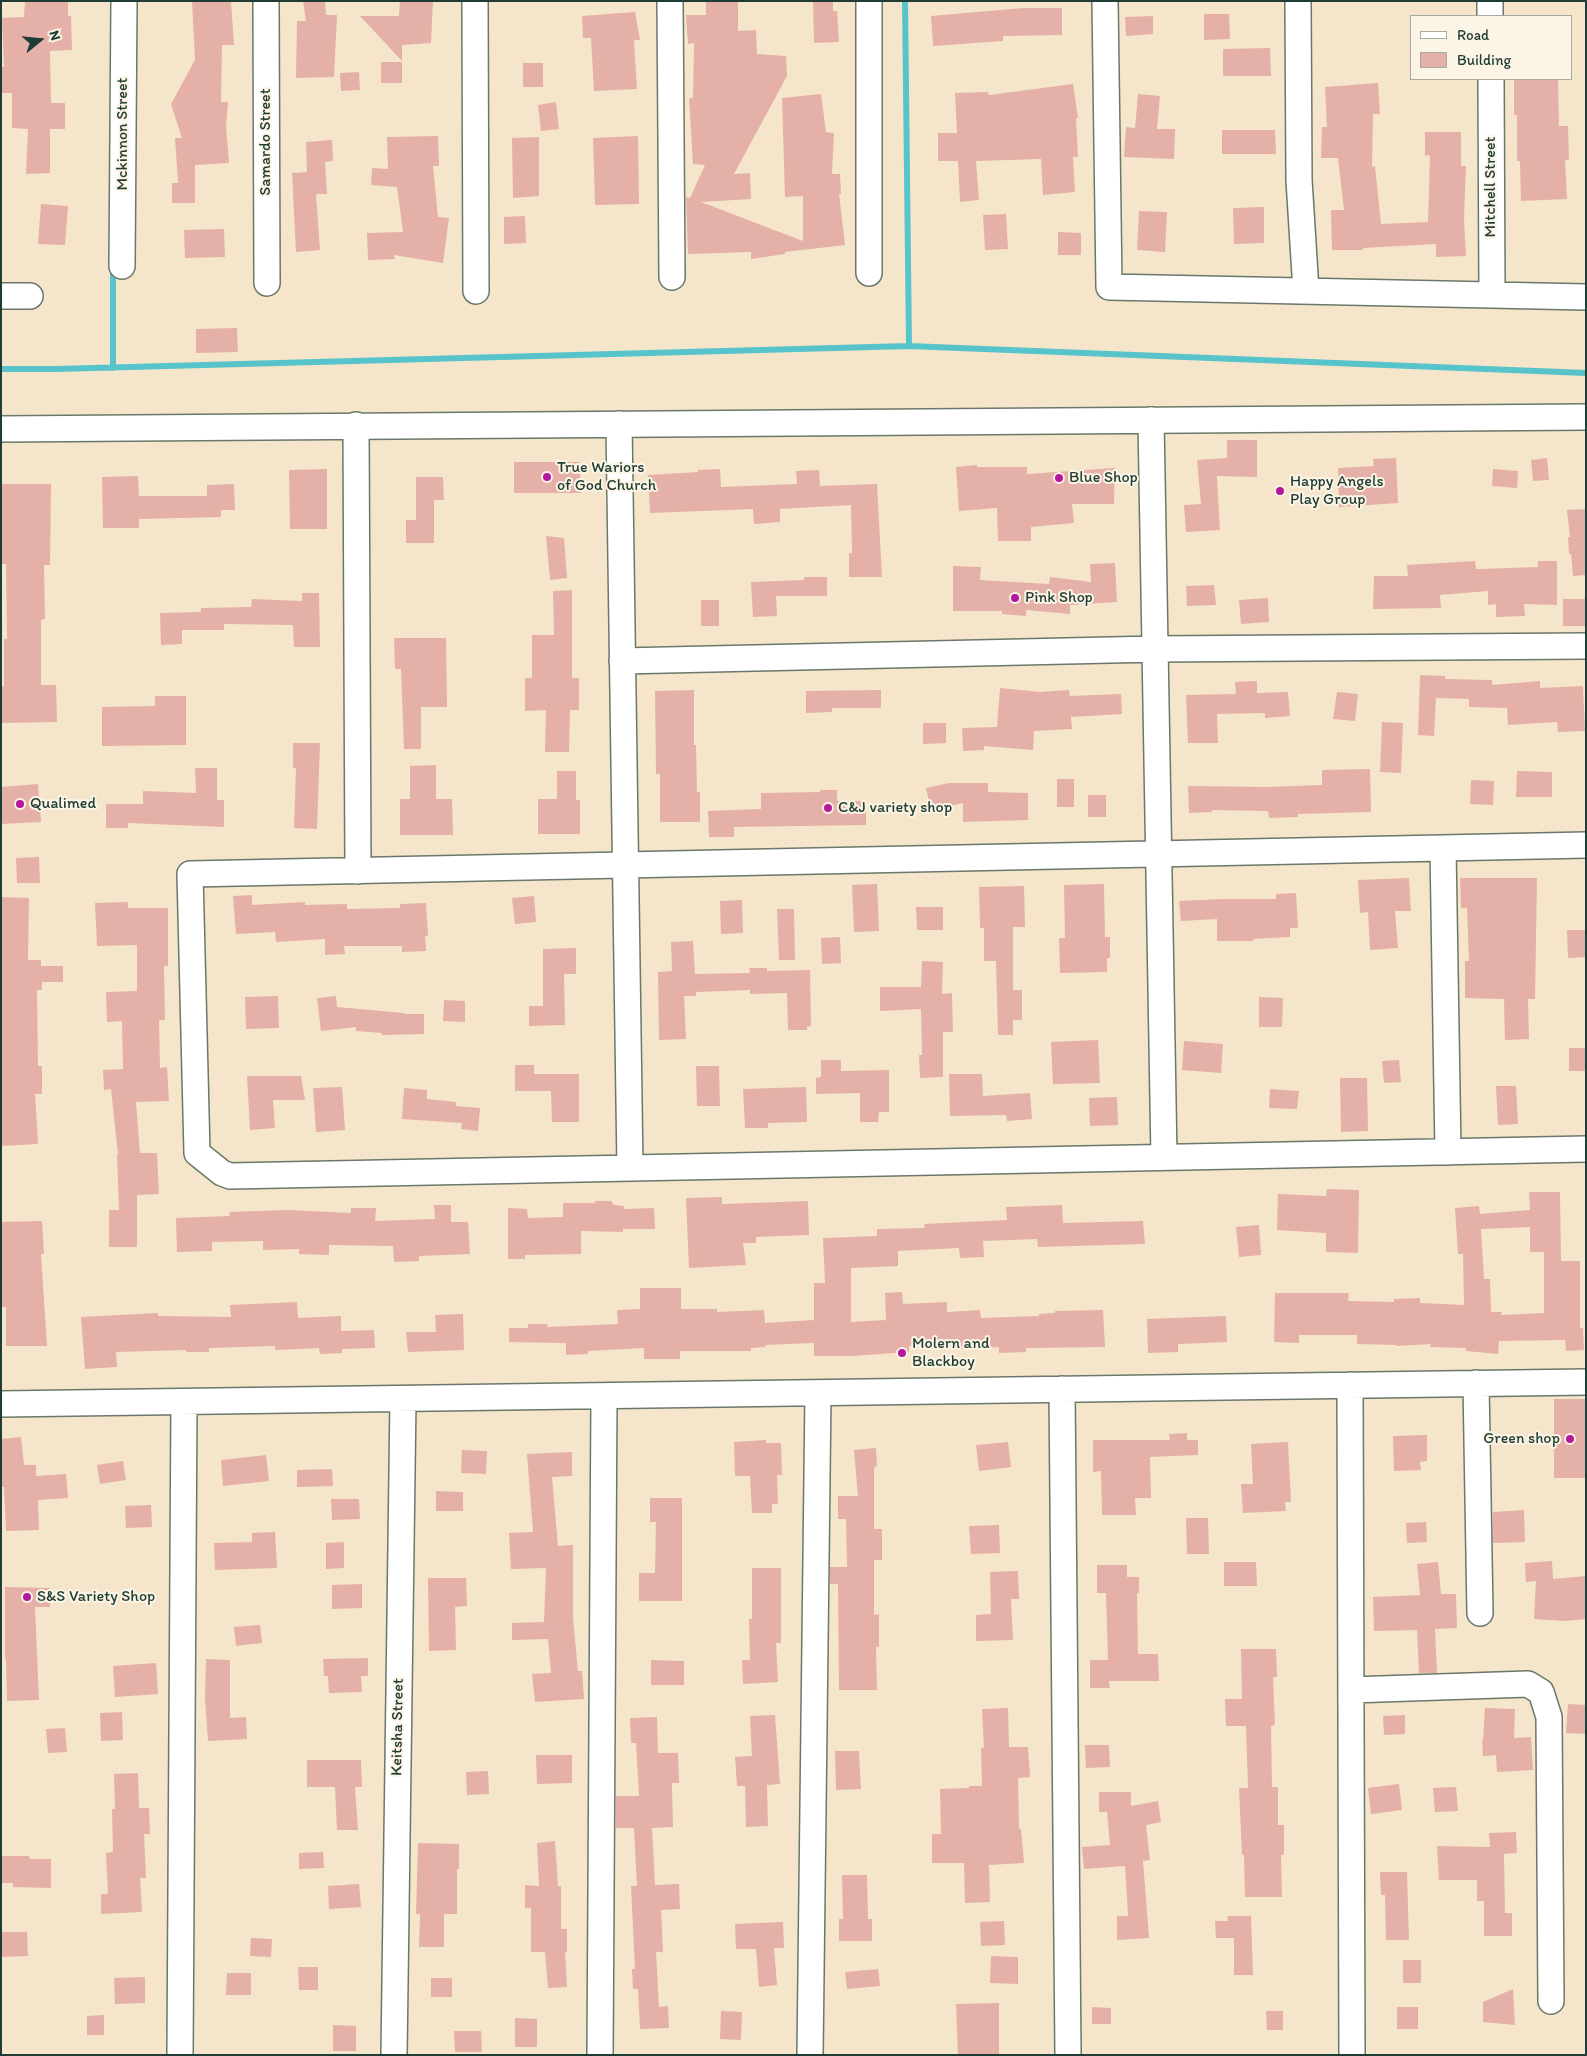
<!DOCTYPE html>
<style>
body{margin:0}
#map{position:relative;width:1587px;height:2056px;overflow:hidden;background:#f5e6cb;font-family:Itim,sans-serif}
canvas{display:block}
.frame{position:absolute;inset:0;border:2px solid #1f3d34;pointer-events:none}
.legend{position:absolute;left:1410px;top:15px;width:162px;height:65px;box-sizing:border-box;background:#fcf5e5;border:1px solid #a4ab9e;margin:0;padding:6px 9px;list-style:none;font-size:15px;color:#1f3d34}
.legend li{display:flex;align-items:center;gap:10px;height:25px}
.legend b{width:25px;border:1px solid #a4ab9e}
.north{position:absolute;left:15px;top:15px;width:50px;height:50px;-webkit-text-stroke:4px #fcf5e5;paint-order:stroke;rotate:73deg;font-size:14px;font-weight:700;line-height:20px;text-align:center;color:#1f3d34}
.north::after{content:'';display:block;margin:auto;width:18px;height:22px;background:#1f3d34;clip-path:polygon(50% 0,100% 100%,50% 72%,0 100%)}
</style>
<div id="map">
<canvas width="1587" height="2056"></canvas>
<div class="frame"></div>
<ul class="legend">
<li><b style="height:6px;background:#fff"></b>Road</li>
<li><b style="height:14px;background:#e5b0a7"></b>Building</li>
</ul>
<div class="north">N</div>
</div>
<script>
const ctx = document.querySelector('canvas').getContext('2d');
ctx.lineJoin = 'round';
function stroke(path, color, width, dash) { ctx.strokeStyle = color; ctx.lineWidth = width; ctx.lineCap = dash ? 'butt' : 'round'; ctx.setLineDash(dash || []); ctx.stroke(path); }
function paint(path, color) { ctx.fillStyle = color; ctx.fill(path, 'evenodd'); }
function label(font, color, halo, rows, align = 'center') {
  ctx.font = font + ' Itim,sans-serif'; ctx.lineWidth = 4; ctx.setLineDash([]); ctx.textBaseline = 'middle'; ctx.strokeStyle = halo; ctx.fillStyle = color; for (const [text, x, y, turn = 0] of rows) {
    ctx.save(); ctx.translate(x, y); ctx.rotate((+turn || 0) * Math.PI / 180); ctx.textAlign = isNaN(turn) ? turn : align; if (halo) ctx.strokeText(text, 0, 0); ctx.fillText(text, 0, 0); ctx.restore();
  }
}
const stream = new Path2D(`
 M905,1l4,345
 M113,267v101
 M1,369h55l853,-23 677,27`);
const building = new Path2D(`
 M25,1h43v15h3l1,34 -22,1 1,52h14v26h-15v44l-24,1 2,-45 -16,-1v-35h-11v-26h3l-2,-49 22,-1z
 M192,1h39l3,44h-12l-1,57h7l-2,24 3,37 -34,2v38h-23v-20h6l-3,-45h7l-11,-34 24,-44z
 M303,1h22l1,14h11l-3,62 -38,1 1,-57h9z
 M400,1h33l-2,42 -29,2v16l-42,-45h39z
 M706,1h32v30l18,-1 1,24 29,2 1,20 -53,98 16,-1 1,26 -50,3 102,39v-45l-18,1 -3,-99 39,-4 5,38 8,1 -2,41h8l1,20h-2l6,51 -60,7v2l-34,5v-7l-63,2 -2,-57 4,1 15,-33 -12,-1 -4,-66h4l1,-55 -6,1 -2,-29h20z
 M813,1h20v10h4l2,31 -25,1z
 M1023,8h39v27l-59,1v5l-70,5 -2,-30z
 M635,12l5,28h-6l3,49 -43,2 -3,-53h-8l-1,-22z
 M1204,14h25l1,25 -26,1z
 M1153,16v18l-27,2 -1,-19z
 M1270,48l1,28h-48v-27z
 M381,62h21v21h-21z
 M523,63h20v24h-20z
 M359,72l1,18 -19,1 -1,-18z
 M1514,79h44l1,47h9l1,34h-4l2,39 -46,2 -1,-40h-3v-46h-3z
 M1378,83l2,31h-7l-1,53 3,-1 6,58 47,-2 2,-67 -5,1v-24h36v34h5l-2,52 2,38 -30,1v-13l-73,4v2h-31l-1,-40h13l-6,-52h-17l1,-31h5l-2,-40z
 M1073,84l5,34h-2l2,39h-5l2,35 -32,3 -2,-36 -65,2 3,39 -19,2 -2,-41h-20v-28h19l-2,-40 33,-1 1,3z
 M1138,94l22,2 -3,33h18l-1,30 -50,-2 2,-30 9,1z
 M556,102l3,27 -18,2 -3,-26z
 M1222,130h53l1,24h-54z
 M438,136l1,30h-6l5,51 11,1 -6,45 -49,-8 1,4 -27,1 -1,-27 36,-1 -6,-45 -26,-2 1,-17 16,1 -1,-32z
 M638,136l1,68 -44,1 -2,-67z
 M539,137v59l-26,2 -1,-60z
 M332,140l1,21 -8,1 2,32h-11l4,56 -24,2 -4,-79 15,-1 -1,-30z
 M41,204l27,2 -3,39 -27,-1z
 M1264,207v36l-30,1 -1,-36z
 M1139,211l28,1 -2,40 -28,-2z
 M1006,214l2,35 -23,1 -2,-35z
 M525,216l1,27 -22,1v-27z
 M224,229l1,28 -40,1 -1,-28z
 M1058,232l23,1v22h-23z
 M237,328l1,24 -42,1v-24z
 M1227,440h30v37l-40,-1 3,54 -34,2 -2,-27 17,-1 -4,-44 30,-2z
 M1396,458l2,45 -59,4 -1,-39 36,-2 -1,-7z
 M1547,458l2,22 -16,1 -2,-21z
 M514,462h66l1,31h-67z
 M977,465v2h50v7l88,-6 -1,36h-42l2,19 -43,4v14h-33l-1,-33 -38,3 -3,-44z
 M327,469v60h-37l-1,-59z
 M720,469l1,18 76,-3 -1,-13 23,-1 1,16 57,-2 5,93h-33v-24h3l-1,-48 -71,4v13l-26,2 -1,-15 -103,4 -2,-38 50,-3v-2z
 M1493,469l25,2 -1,17 -25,-2z
 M138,476l1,20h68v-11l27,-1 1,26h-14v7l-82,2v9h-36l-1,-51z
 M416,477h27l1,23h-10v43h-28v-23h10z
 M1,484h50l-1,81h-6l1,54 -4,1v65h15l1,37 -56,1v-37h3v-47h3l-1,-75h-5z
 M1586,509v66l-13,1 -2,-22h-2l-1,-17h2l-3,-27z
 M546,536l18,2 3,40 -17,2z
 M1475,561l1,8h3l59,-2v-6h19v44l-33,-1 1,12 -29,1v-13l-8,1v-14l-48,4 1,13 -68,1 1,-33h34l-1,-11z
 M1115,563l2,39 -47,3v9l-44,-4v6l-24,-2v-3h-49v-45l28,1 -1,13 69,4 1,-7 41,5 -1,-18z
 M804,577h23v19h-51l1,20 -24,1 -2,-35 53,-2z
 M1214,585l2,20 -29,1 -1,-20z
 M572,590v88h7v32h-9l-1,42h-24l1,-42 -21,1v-33h7v-43h22l-1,-44z
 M302,593h17l1,54h-26l-1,-22 -69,-1v6h-42v14l-21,1 -1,-32 41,-1v-4l50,-1 1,-8 50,2z
 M1268,598l1,24 -28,2 -2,-24z
 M1563,599h23v27h-23z
 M701,600h18v26h-18z
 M394,638h52l1,69h-26v42h-17l-3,-80h-6z
 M1420,675l25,1v3l47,1v5l48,-4v7l43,-2 2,45 -27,1 -1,-10 -49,3 -1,-17 -38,-1v-8l-33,-1 -2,38 -16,-1z
 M1257,681v12l31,-1 2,24 -25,2v-5l-48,1 1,29h-30l-2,-48 50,-1 -1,-12z
 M1000,688l40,4 29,-2 1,6 51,-2 1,20 -51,3 1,12 -38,2 -1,19 -49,-4v4l-21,1 -1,-23 35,-1z
 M694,690v55h2l1,47h3v30h-40v-48h-4l-1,-83z
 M881,690v18h-49v4l-26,1v-22z
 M1337,692l21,2 -3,27 -22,-2z
 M155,696h31v49l-84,1v-39l53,-1z
 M1382,722l21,1 -2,50 -21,-1z
 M923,723h23v20l-23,1z
 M293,743h27l-3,86 -23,-1 2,-60h-3z
 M436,765v34h16l1,36h-53v-36h10v-33z
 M195,768h22v32h7v27l-96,-4v5h-22v-24h37v-13l53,2z
 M1370,769l1,43 -73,2v3l-29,1 -1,-7 -56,-1v2l-23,1 -1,-27 80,1 54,-2v-15z
 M557,771h19v29h4v34h-42v-35h19z
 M1517,771l35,1v25h-36z
 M1057,779h17v28h-17z
 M1471,780l23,1 -1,24 -23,-1z
 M949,783h39v9l40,1v27l-65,2v-19l-32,7 -5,-22z
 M38,784l3,38 -40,2v-37z
 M820,790h17v11h29v24l-132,2v10h-25l-1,-26 53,-2v-16l59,-1z
 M1088,795h18v22h-18z
 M39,857l1,26h-23l-1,-25z
 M1409,878l2,33h-16l3,37 -28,2 -2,-38 -8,1 -2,-33z
 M1460,878h77l-2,121h-7l1,40 -24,1 -1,-41 -39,-1v-37h4l-2,-53h-6z
 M877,884l2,47 -25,1 -2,-47z
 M1104,884l1,53h5v21h-3v14l-47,1 -1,-35h6l-1,-53z
 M1024,886l1,41h-12v63h9v30h-9v15h-15l-2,-74h-12v-33h-4l-1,-41z
 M1296,893l2,35h-8v9l-37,2v2h-36v-22l-36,2 -2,-20 45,-2h52v-5z
 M252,895v10l53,-3v3l42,-1v5l53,-1v-4l26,-1 2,33h-3l1,15 -24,1v-6h-58l1,8 -20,1v-16l-49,3 -1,-10 -39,2 -3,-38z
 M534,896l2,26 -21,2 -3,-26z
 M1,897l28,1 -1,62h13v6h22v16h-21v8h-5l1,76h4v28h-7l3,50 -37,2z
 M742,900l1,33 -22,1 -1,-33z
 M128,902v6h40v58h-4l1,54h-6l1,48 7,-1 2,34 -33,1 4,51h17l2,41 -22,1v52h-28v-37h10l-2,-56h1l-7,-65 -7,1 -1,-20 20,-1 -1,-48 -15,1 -1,-30 31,-1v-46l-40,1 -2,-43z
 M916,907h27v23h-26z
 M777,909h17l1,51h-16z
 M1567,930h19v27l-18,1z
 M840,937l1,26 -19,1 -1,-26z
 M693,941l2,33 55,-1 -1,-5h18v3l43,-1 1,56 -4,1v3h-19l-1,-37 -37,1v-4l-54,2v4h-12l2,43 -27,1 -1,-68 14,-1 -1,-29z
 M576,948v26h-12l1,51 -36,1v-20h14v-57z
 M922,961l21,1 -1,32 10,-1 1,39h-10v45l-23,1 -1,-23h3l-1,-46 -41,2v-24h41z
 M278,996l1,32 -33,1 -1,-32z
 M336,996l1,11 67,6v1h20v20l-42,1v-2l-26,-2v-4l-35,4 -4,-33z
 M1259,997l24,1 -1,29h-23z
 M444,1000l21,1v21l-22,-1z
 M1098,1040l2,43 -47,1 -2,-42z
 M1184,1041l39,3 -2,29 -39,-3z
 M1569,1048h17v23h-17z
 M821,1060h20v11l48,-1v42h-10l-1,10h-18v-29l-44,1v-16l5,-1z
 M1399,1060l2,22 -17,1 -2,-22z
 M515,1065h19v9h45v48h-27l-1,-31h-36z
 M696,1066h23l1,40h-23z
 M949,1074h33l1,22 47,-3 2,26 -25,2 -1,-6 -56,1z
 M247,1076h54l4,24h-32l2,28 -25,2z
 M1340,1078h27l1,53 -27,1z
 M1496,1086h20l2,38 -20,1z
 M342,1087l3,43 -29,2 -3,-44z
 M806,1087l1,35 -39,1v5h-23l-2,-39z
 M404,1088l23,2v9l29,3v4l24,2 -2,23 -17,-2 1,-6 -60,-4z
 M1270,1089l29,2 -2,18 -28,-1z
 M1117,1097l1,28 -28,1 -1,-28z
 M1327,1189l32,1 -1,63 -32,-1v-19l-49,-3 1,-36 48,2z
 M1529,1192h31l1,69h19v67h3l1,22 -18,1 -1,-11 -66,1 -1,13 -32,-3v-3l-36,-1 1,-3 -34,2v-1l-40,-1v-9h-58v8l-25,-1 1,-49h74l-1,8 46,1v-3l26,-1v5l44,2 -1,-51h-5l-3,-46 24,-2 1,8 50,-4zM1530,1227v25h14v61l-43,2 1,-3h-11l-1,-33h-6l-3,-50z
 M722,1197v7l86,-3 1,34 -53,2v6h-13l3,22 -57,3 -3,-70z
 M595,1201h16l3,4 10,1v3l30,-1 1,21h-32v3l-42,-1v23l-56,1v4h-17v-51l19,1 1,9 35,-1v-14h32z
 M434,1205h17v17h17l2,32 -51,2v5l-25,1 -1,-16 -64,-1v10l-30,-1v-5l-36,1v-9l-51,1v9l-35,1 -1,-34 54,-2 -1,-4 59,-2 63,3v-5h25l-1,13 60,-2z
 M1062,1205l1,18 80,-2 2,23 -107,3 -1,-8 -54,2 1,16 -24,1 -1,-10 -61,3v15l-47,2v54l35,-2 -1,-27 17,-1 1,12 44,-2v10l33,-2 1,8 58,-2v-2l16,-1v-2l48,-1 2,37 -79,1v4l-27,1v-6l-40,2v-4l-50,1v6l-58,4h-37v-13l-49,2 1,2 -15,1v3h-71v8h-36v-11l-56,3v3l-22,1v-12l-57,-1v-14h19v-4h20l-1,3 71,-3 -1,-14 23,-1v-21h41v21h36v3l47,-2 1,13 49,-3v-37h11l-2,-45 54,-2v-7l48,-1 -1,-4 83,-4 -1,-13z
 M42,1221l2,33h-3l6,92h-41v-39h-5v-85z
 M1259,1225l2,30 -22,2 -3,-30z
 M297,1302l1,16 43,-2v15l33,-1 1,18 -33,1v4l-22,1 -1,-6 -44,2v-4l-66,2v4h-23v-2l-70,2 1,15 -32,2 -4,-52 77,-4v3l73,1 -1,-12z
 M463,1314l1,36 -56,2 -2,-20h30l-1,-17z
 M1226,1316l1,26 -49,2v8l-30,1 -1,-34z
 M1554,1399h32v79h-32z
 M1187,1433v7h11v15l-48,2 1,41h-16l1,17h-34l-1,-44 -8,1v-32h77l-1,-6z
 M1427,1435v26l-7,1 1,8 -27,1 -1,-35z
 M21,1437l3,28h12v11l30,-2 2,24 -30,2 1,30 -33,1 -2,-44h-3v-48z
 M766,1440v3h15l1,32h-5l1,29h-6v9h-20l-2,-37h-15l-1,-34z
 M1008,1442l3,25 -32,4 -3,-26z
 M1288,1442l3,60h-6l1,9 -43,2 -2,-29h12l-2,-40z
 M876,1448l1,18 -3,1v62h8v31h-8v55l5,-1v33h-3l1,43h-38l-1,-106h-8v-17h17l-1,-48h-8v-23h20l-4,-46z
 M462,1450l25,1 -1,23 -25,-1z
 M572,1452v24l-20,1 6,69 15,-1v73l5,53h4l2,28 -49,3 -3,-28 19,-1 -3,-34 -36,1v-17l32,-1 2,-54 -35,1 -2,-36 24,-1 -6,-78z
 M266,1455l3,26 -46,5 -2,-26z
 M123,1461l3,19 -26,4 -3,-19z
 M332,1469l1,17 -36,1v-17z
 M436,1491l27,1v19h-27z
 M650,1498h32v103h-43v-28h16l1,-51h-6z
 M331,1499h28l1,20 -28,1z
 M151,1505l1,22 -26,1 -1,-22z
 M1524,1510l1,32 -32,1v-31z
 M1186,1518h22l1,36h-22z
 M1426,1522l1,20 -20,1 -1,-20z
 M999,1525l1,28 -29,1 -2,-28z
 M275,1532l2,36 -62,2 -1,-27 38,-1v-9z
 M344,1542v26l-18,1v-26z
 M1552,1561l1,18 33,-3v43l-21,2 -31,-2 2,-38 -10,1 -1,-19z
 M1224,1562h32l1,24h-33z
 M1438,1562l3,32h15l1,34 -22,1 2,44h-18l-2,-43 -43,1 -1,-34 47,-2 -3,-31z
 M1097,1565h30v12h12v16h-2l1,61h20l1,27h-50l1,7h-20v-28h18l-2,-67h-9z
 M752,1568h29v75h-5l2,39 -35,2 -1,-24h8l-1,-41h3z
 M1018,1571l1,28h-8l2,41 -37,1v-26l15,-1 -1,-42z
 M428,1578h38l1,28 -12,1 1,43 -27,1z
 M362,1584v24l-30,1v-24z
 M5,1587l45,1v19h-15l4,93 -32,1 -1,-42h-1z
 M260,1625l2,18 -26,3 -2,-19z
 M1241,1649h35l1,28h-4l2,48 -4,1 1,61h6v38h6v30h-3l1,42h-37l-1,-42h-2l-3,-67h9l-2,-62h-20l-1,-27h17z
 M368,1658v18h-7l1,16 -33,1 -1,-17h-4l-1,-17z
 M206,1659l24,1v58l16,-1 1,22 -39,2 -3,-42z
 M651,1660l33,1v24h-33z
 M156,1663l2,31 -43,3 -2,-31z
 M1568,1704l18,1v29l-20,-1z
 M1008,1708l1,39h19l2,30 -12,1 1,51h2l3,34 -35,2 1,37 -25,1 -1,-40h-32v-29h9l-1,-45 29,-1v-2h13l-1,-38h3l-2,-39z
 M1485,1708l30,1 -1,29 17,-1 2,33 -36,2 -1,-17 -13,1 -1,-16h1z
 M122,1712l1,28 -22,1 -1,-28z
 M775,1715l5,69 -13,1 1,41 -22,1 -1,-41h-8l-2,-29 17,-1 -2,-40z
 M1405,1715v19l-21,1 -1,-19z
 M657,1717l1,36h20l1,30h-7l1,44 -21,1 3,57 24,-1 1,25 -19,1 2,42h-7l3,55 9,-1 1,22 -29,1 -2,-40h-5l-1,-20h3l-4,-83h6l-3,-58h-18v-32h23l-3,-53h-5l-1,-25z
 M65,1728l2,24 -19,1 -2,-24z
 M1085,1745h24l1,22 -24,1z
 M835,1751h24l2,38 -25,1z
 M536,1755h36v28l-35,1z
 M307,1760h54l1,27h-7l3,43h-21l-2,-43h-28z
 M488,1771l1,23 -22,1 -1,-23z
 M138,1773l1,35h10l1,26h-6l2,44h-6l2,34 -41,2v-20h7l-2,-41 7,-1 -1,-43h3l-1,-35z
 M1399,1784l3,26 -31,4 -3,-26z
 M1456,1787l2,24 -23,1 -2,-24z
 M1099,1792h32v14l27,-5 3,21 -15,3 4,35 -7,1 6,77 -32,2v-24h11l-3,-50 -41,3 -2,-22 28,-2 -3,-33h-8z
 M1516,1832l1,21 -13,1 1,59h7v23h-28v-35h-7v-21h-38l-2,-34 53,1 -1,-14z
 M555,1841l3,45h3v43h6v23h-2l2,35 -19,1 -3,-36h-14v-44h-6v-23l14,1 -2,-43z
 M418,1843l41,1v25h-2v45h-13v33h-25l1,-33h-4z
 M323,1852l1,16 -25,1v-16z
 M1,1856h28l1,3h21v29l-38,-1v-4h-12z
 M1380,1872h27l2,68h-23l-1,-45h-4z
 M842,1875h25l1,44h4v22h-33v-22h4z
 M359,1884l2,23 -32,2 -1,-23z
 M1227,1916h24l2,59h-19v-37h-18l-1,-17h13z
 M1004,1921l1,24 -24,1 -1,-24z
 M783,1922l1,26h-10l3,37 -18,2 -3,-38h-20l-1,-25z
 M1,1932h26l1,24 -27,1z
 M251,1938l21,1 -1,18 -21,-1z
 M991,1956l27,1v27l-28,-1z
 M1403,1960h18v23h-18z
 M298,1967h20v23h-19z
 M878,1969l2,17 -33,3 -2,-17z
 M227,1973h24v22h-25z
 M145,1977v26l-30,1 -1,-26z
 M431,1978h21v19h-21z
 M1513,1989l2,36 -32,-3v-20z
 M999,2003v52h-41l-2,-51z
 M1092,2007l19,1v16h-19z
 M1397,2007h21v22h-21z
 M721,2011l21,1 -1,28 -21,-1z
 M1266,2011h17v19h-16z
 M104,2015v20h-17v-19z
 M515,2018l22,1v28h-22z
 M333,2025l23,1v25h-23z
 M454,2031h27l1,21h-27z`);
const minor = new Path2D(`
 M266,1l1,282
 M475,1l1,290
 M670,1l2,276
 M1105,1l4,286 477,10
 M1298,1l1,179 7,111
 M1490,1v15
 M1491,79l1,216
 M122,266l2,-265
 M869,273v-272
 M1,296h29
 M1151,420l13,737
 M619,424l11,744
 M356,425l2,446
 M1,429l1585,-12
 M622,661l533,-12 431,-3
 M1586,845l-1396,29 7,279 25,20 8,3 1356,-27
 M1443,848l5,304
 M1476,1383l4,230
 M1350,1385l2,670
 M1062,1389l6,666
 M1,1404l1585,-22
 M1351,1690l177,-6 13,8 8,25 2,284
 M180,2055l4,-653
 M394,2055l9,-656
 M600,2055l4,-659
 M810,2055l8,-662`);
const markers = [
 [547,477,5,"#b5179e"],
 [1059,478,5,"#b5179e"],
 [1280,491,5,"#b5179e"],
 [1015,598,5,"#b5179e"],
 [20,804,5,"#b5179e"],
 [828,808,5,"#b5179e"],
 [902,1353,5,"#b5179e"],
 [1570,1439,5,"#b5179e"],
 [27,1597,5,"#b5179e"]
];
const streetNames = [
 ["Mckinnon Street",123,134,-90],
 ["Samardo Street",266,142,-90],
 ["Mitchell Street",1491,187,-90],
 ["Keitsha Street",398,1727,-89]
];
const poiNames = [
 ["True Wariors",557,468],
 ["of God Church",557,486],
 ["Blue Shop",1069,478],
 ["Happy Angels",1290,482],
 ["Play Group",1290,500],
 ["Pink Shop",1025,598],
 ["Qualimed",30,804],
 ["C&J variety shop",838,808],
 ["Molern and",912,1344],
 ["Blackboy",912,1362],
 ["Green shop",1560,1439,"right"],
 ["S&S Variety Shop",37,1597]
];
stroke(stream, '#57c4cb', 6);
paint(building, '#e5b0a7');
stroke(minor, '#6a7869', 28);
stroke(minor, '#fff', 25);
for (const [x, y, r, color] of markers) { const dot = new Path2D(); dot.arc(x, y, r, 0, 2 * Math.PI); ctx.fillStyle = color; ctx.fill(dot); stroke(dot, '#fcf5e5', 2); }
label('16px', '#1f3d34', '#fcf5e5', streetNames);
label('16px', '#1f3d34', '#fcf5e5', poiNames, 'left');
</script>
